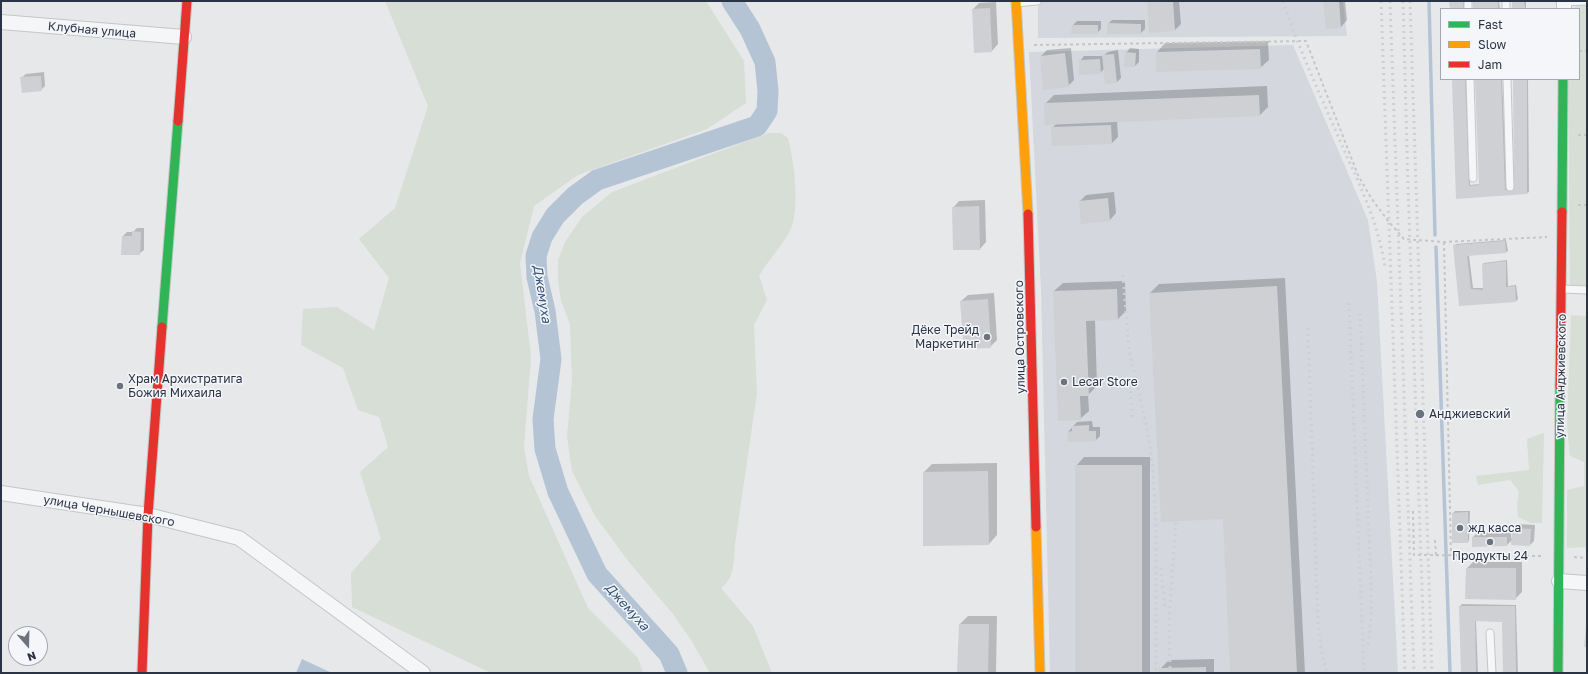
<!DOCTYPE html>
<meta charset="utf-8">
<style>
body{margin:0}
#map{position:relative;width:1588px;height:674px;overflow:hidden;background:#e6e8ea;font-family:"Golos Text",sans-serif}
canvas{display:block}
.frame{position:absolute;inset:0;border:2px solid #2b3445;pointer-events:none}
.legend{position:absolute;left:1440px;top:8px;width:140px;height:72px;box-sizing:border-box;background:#f4f6f9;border:1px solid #a4a8b1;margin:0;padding:5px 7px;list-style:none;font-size:12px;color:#2b3445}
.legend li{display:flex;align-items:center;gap:8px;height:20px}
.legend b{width:20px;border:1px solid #a4a8b1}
.north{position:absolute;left:8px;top:626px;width:40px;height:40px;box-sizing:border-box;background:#f4f6f9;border:1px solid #a4a8b1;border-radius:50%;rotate:160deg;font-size:11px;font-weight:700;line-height:16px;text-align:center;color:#2b3445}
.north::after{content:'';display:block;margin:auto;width:14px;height:18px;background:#6c737f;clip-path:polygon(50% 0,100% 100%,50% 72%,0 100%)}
</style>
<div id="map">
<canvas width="1588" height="674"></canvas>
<div class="frame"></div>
<ul class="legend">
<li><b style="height:5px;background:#30b455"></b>Fast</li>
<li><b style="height:5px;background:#ff9f0a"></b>Slow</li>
<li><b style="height:5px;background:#e5322d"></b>Jam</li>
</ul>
<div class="north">N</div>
</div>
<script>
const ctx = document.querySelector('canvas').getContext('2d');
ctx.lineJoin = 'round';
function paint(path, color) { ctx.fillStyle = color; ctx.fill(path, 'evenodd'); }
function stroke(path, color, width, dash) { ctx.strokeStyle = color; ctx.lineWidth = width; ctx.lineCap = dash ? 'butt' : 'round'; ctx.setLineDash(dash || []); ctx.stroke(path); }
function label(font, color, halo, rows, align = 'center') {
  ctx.font = font + ' "Golos Text",sans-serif'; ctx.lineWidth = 3; ctx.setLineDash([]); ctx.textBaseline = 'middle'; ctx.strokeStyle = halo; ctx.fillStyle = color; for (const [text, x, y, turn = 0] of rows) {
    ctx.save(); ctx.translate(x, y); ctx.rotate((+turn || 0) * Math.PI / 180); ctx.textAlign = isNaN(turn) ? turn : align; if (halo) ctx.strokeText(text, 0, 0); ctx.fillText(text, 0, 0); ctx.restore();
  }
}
const built = new Path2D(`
 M1038,1h305l4,35 -309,2z
 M1293,45l75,175 9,62 21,391h-348l-9,-383 -12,-238z`);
const green = new Path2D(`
 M385,1h321l38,60 2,42 -39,26 -129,46 -44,31 -14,57 11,94 -7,90 5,29 59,132 50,50 5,15h-152l-139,-66 -1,-34 30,-34 -21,-67 28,-25 -9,-30 -21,-7 -15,-42 -42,-23 2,-36 34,-2 37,23 15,-52 -30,-39 36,-31 33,-102z
 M1580,5h7v285l-17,-1 -2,-210h11v-70h-8z
 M768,133h13l7,5c6,24 13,73 1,95 -9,15 -21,28 -30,43l8,24 -13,25 3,68 -22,151c-1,16 0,34 -14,44l32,38 19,47h-62l-19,-33 -18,-26 -44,-52 -34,-46 -23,-45 -5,-35 5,-56 -2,-56 -9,-23 -3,-20v-21l7,-18 17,-25 30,-25z
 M1571,315l16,1v231l-20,1v-58l17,-4v-24l-14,-6 -3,-30z
 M1544,433l-2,90h-11l-13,-6 -1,-11 2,-15 -9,-11 -32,5 -2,-9 53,-6 -2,-31z`);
const water = new Path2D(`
 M302,659l30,14h-36z`);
const shadow = new Path2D(`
 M1148,1h31l2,23 -6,6z
 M1324,1h21l2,19 -6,7z
 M1450,1h15v8h-14z
 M1474,1h25l1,8h-26z
 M1513,1h13v8h-13z
 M996,2l2,42 -6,7h-17l-2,-42 6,-6z
 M1112,20h33v9l-4,4 -33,-9z
 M1077,21h24v8l-4,4 -24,-8z
 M1268,41l1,19 -9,8 -103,3v-19l8,-9z
 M1071,48l3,32 -6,6 -27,-30 6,-6z
 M1130,48l9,1v13l-4,4 -9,-13z
 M1118,50l3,28 -4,4 -12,-14 -5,5 -20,-12 4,-5h19l5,-4z
 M44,72l1,14 -4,4 -20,-12 5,-4z
 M1453,79h14l3,106 10,-1 -4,-105h26l5,109h8l-1,-109h14l1,113 -2,1 -70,5z
 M1267,86l1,21 -8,8 -143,6 1,16 -6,6 -60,-15 5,-5 -11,-20 8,-8z
 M1114,192l2,21 -6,7 -30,-19 6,-6z
 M985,200l1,42 -6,7h-26l-1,-41 6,-7z
 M137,228h7v22l-5,4 -16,-18 4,-4h6z
 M1506,240l2,11 -2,1 -37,3 4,33h11l-1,-24 1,-1 23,-3 1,26 8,-1 2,14 -2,2 -56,4 -6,-59 2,-2z
 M1285,278l20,395h-74l-7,-155 -74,-225 9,-9z
 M1125,281l1,30 -8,8 -23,1 2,66 -9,9 1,16 -9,8 -26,-128 9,-8z
 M994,293l3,47 -7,7 -29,-46 7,-6z
 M1092,421l1,6h7v9l-4,4 -28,-8 9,-10z
 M1084,457h66v216h-74v-207z
 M997,463v72l-8,9 -65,-72 8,-8z
 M1455,511h15l-1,29 -1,2 -15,-29z
 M1517,524l18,1 -1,16 -4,4 -18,-5 -5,5 -34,-8 4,-4h34v5h1l1,-10z
 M1473,562h49v30l-7,7 -49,-1 1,-30z
 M1462,604l54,1 2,68h-14l-1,-52 -27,-1 2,53h-16l-2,-67z
 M968,616h29l-1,57h-38l2,-49z
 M1214,659v14h-54v-4l9,-9z`);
const stream = new Path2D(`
 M1429,1l6,234
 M1436,247l14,426`);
const river = new Path2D(`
 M677,673l-8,-19 -72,-80 -39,-82 -13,-43 -2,-30 8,-60 -6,-48 -8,-34 -1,-21 6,-19 13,-21 20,-20 22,-16 160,-54 10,-15 1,-20 -3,-29 -15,-33 -18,-28`);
const building = new Path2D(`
 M1147,1h26l2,30 -26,2z
 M1323,1h16l2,27 -15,1z
 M1449,1h14v8h-13z
 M1473,1h25v8h-25z
 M1512,1h12l1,8h-13z
 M990,8l2,44 -18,1 -2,-44z
 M1107,23l34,1v10h-34z
 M1072,25h26v9h-27z
 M1260,49l1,20 -105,3v-20z
 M1125,52l11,1 -1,14h-11z
 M1065,53l4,34 -26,3 -3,-34z
 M1114,54l3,29 -12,1 -3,-29z
 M1100,59l1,15 -22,1v-15z
 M41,76l1,15 -20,2 -2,-16z
 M1452,79h13l4,107 10,-1 -4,-106h26l4,111 9,-1 -1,-110h14v115l-71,5z
 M1259,95l1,21 -215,9 -1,-22z
 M1111,125l1,19 -60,2 -1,-19z
 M1108,198l2,23 -29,3 -2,-23z
 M979,206l1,44h-27l-1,-43z
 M132,231l9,1 -1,23h-19l1,-19h10z
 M1505,241l1,12 -39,3 4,33 12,1 -1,-26 24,-3v26l9,-1 1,16 -57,4 -6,-61z
 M1277,286l20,387h-67l-7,-154 -62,3 -12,-229z
 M1117,289l1,31 -32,1 3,75h-9l1,24 -23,1 -5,-130z
 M988,299l3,49 -27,1 -4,-48z
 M1089,425v6h7v10l-28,1 -1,-10 5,-1v-5z
 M1075,465h67v208h-67z
 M988,471l1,74 -66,1v-74z
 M1468,512v31h-16v-30z
 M1512,528l19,1 -1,17 -19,-1z
 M1472,537h35v9l-35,1z
 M1466,568h50v32l-51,-1z
 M1459,606h56l1,67h-13l-1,-51 -27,-1 1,52h-15z
 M959,624h30l-1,49h-31z
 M1586,628h1v19h-3z
 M1206,667v6h-47v-5z`);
const path = new Path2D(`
 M1034,45l272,-4 52,134 13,23 18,24 15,17 40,3 103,-5
 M1579,51h8
 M1578,135h9
 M1578,205h9
 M1444,242l7,313
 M1413,511l1,44 130,1
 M1435,540l1,15
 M1574,557l13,1`);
const lane = new Path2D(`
 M1468,1v8
 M1506,1v8
 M1564,2l23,-1
 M1016,3l21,-2
 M1470,79l3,99
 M1507,79l3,108
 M1562,289l25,1
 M1490,633l2,40`);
const street = new Path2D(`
 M1564,9v-8
 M1,22l183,15
 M1,493l147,22 91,23 184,135
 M1559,581l28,2`);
const fast = new Path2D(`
 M1562,212l1,-133
 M162,327l16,-206
 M1558,673l2,-287`);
const slow = new Path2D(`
 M1016,1l12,213
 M1036,527l4,146`);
const jam = new Path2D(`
 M178,121l9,-120
 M1028,214l8,313
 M1560,386l2,-174
 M142,673l6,-158 14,-188`);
const rail = new Path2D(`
 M1283,1c17,51 40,100 61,149 17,37 35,76 41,117
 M1381,1l24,672
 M1390,1l24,672
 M1403,1l5,185 17,487
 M1410,1l22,672
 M1123,275l6,74 20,89 4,33 3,53v149
 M1349,303l15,370
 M1360,313l11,269v35l-3,32
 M1308,328l10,295 4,32 5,18
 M1130,379l2,39
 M1161,568l4,40
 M1170,668l-1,-49 7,-98`);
const markers = [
 [987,337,4,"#6c737f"],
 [1064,382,4,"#6c737f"],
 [120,386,4,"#6c737f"],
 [1420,414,5,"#6c737f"],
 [1460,528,4,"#6c737f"],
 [1490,542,4,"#6c737f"]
];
const streetNames = [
 ["Клубная улица",92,30,5],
 ["улица Островского",1020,337,-91],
 ["улица Анджиевского",1561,376,-89],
 ["улица Чернышевского",109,511,10]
];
const poiNames = [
 ["Дёке Трейд",979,330,"right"],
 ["Маркетинг",979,344,"right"],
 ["Храм Архистратига",128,379],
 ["Божия Михаила",128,393],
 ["Lecar Store",1072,382],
 ["Анджиевский",1429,414],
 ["жд касса",1468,528],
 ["Продукты 24",1490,556,"center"]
];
const waterNames = [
 ["Джемуха",542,294,81],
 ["Джемуха",627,607,48]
];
paint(built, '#d4d7dd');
paint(green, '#d6ded6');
paint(water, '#b4c4d5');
paint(shadow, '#0003');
stroke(stream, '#b4c4d5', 3.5);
stroke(river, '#b4c4d5', 21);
paint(building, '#ced0d3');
stroke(lane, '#c4c6c8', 9);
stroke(street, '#c4c6c8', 16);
stroke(fast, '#c4c6c8', 11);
stroke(slow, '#c4c6c8', 11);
stroke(jam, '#c4c6c8', 11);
stroke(path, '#c5c6ca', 2, [3, 3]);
stroke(lane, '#f5f6f7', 7);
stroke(street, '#f5f6f7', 14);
stroke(fast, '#30b455', 9);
stroke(slow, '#ff9f0a', 9);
stroke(jam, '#e5322d', 9);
stroke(rail, '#cecfd2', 3, [2, 4]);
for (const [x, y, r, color] of markers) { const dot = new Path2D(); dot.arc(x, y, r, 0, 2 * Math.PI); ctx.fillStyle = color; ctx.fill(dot); stroke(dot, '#f4f6f9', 1.5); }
label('12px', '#2b3445', '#f4f6f9', streetNames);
label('12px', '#2b3445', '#f4f6f9', poiNames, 'left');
label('italic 13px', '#34527a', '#f4f6f9', waterNames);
</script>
